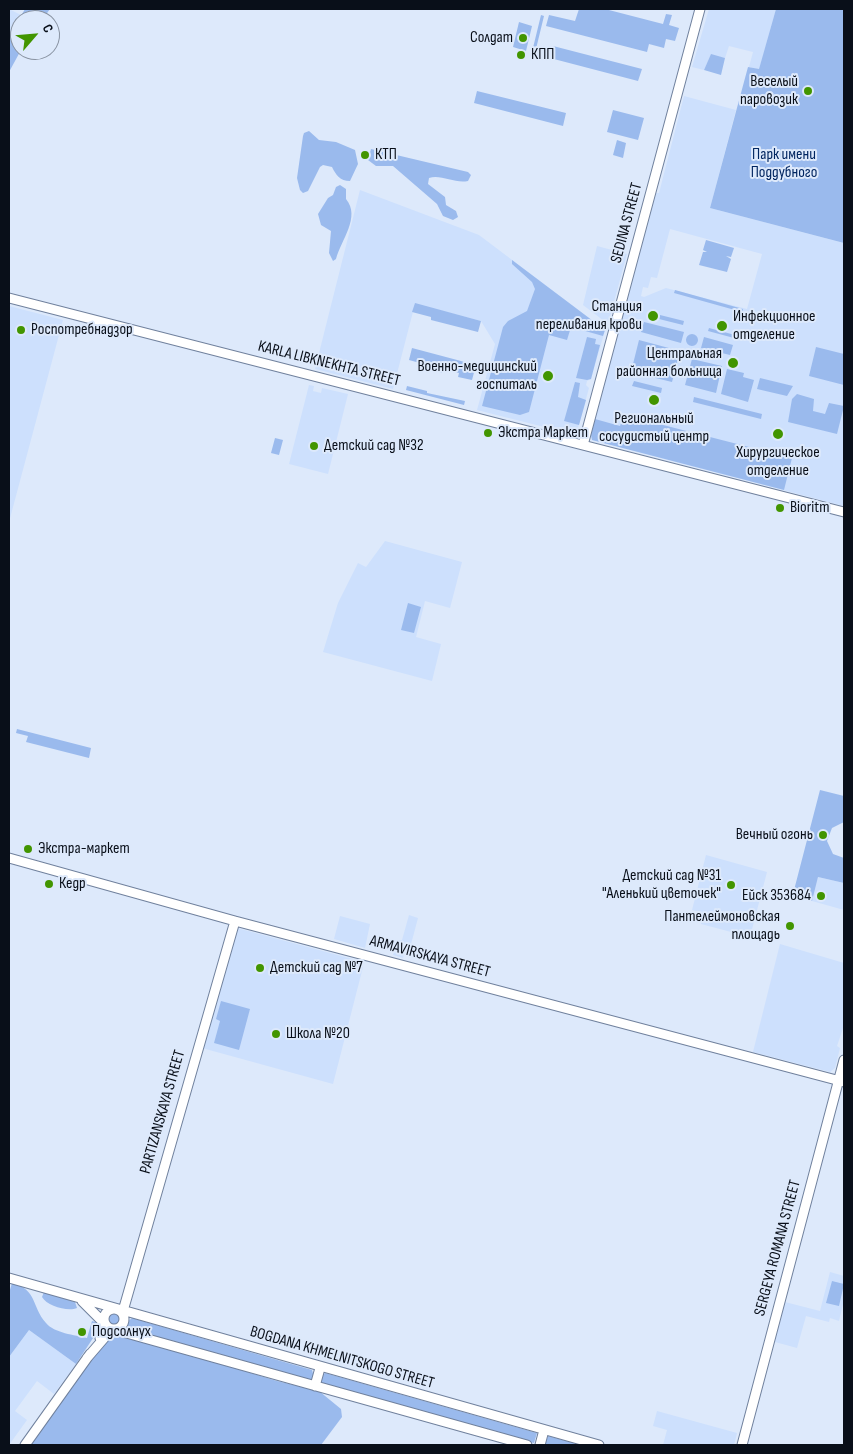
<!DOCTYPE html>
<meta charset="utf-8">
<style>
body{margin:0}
#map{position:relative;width:853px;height:1454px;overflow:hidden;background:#dde9fb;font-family:"Sofia Sans Condensed",sans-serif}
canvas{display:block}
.frame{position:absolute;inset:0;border:10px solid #090f19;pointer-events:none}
.north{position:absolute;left:10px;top:10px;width:50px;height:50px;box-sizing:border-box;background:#dde9fb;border:1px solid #8892a1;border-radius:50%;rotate:63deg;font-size:14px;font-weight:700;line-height:20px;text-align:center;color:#090f19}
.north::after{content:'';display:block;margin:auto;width:18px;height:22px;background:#429500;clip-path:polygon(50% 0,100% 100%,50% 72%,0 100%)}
</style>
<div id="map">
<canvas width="853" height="1454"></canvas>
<div class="frame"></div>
<div class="north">С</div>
</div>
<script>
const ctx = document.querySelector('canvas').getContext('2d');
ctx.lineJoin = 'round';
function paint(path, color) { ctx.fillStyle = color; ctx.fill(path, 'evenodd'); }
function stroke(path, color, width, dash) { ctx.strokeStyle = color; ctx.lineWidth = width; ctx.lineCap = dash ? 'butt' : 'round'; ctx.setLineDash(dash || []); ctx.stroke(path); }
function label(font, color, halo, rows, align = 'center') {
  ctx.font = font + ' "Sofia Sans Condensed",sans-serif'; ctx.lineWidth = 4; ctx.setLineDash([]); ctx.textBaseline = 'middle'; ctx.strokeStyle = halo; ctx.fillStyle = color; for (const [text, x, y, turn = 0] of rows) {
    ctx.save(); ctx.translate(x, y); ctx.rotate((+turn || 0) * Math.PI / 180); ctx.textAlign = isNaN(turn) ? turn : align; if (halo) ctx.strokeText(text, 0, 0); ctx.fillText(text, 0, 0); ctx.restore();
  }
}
const built = new Path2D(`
 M9,9l12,6 -12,22z
 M709,9h67l-17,61 -10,-3 4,-15 -24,-6 -4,12 -14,-3 -7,15 -12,-3z
 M684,96l52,14 -26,98 134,35v263l-252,-66 -1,-5 65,-242h3zM670,229l92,25 -15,55 -81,-21 -22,9 -3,-1 2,-9 5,1 3,-11 6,1z
 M360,190l119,45 126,95 -14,49 -4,2 -1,4 3,3 -13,47 -99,-25 18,-66 -14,-23 -66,-17 -22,85 -78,-20z
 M597,246l30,8 -19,70 -25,-19z
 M9,306l54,14 -54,202z
 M309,385l5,1 -1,5 8,2 1,-5 26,6 -20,80 -39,-10z
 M385,541l77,21 -12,46 -25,-7 -9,36 25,7 -9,37 -109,-29 15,-49 20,-40 8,4z
 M706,855l61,17 -17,65 -49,-13 2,-11 -11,-3z
 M818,877l26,6v27l-32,-9z
 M409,915l9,3 -8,30 -4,-1 -3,11 -10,-3 4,-15h5z
 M340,916l30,8 -5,24 -31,-9z
 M237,928l123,33 -1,5 4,1 -30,117 -131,-36z
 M780,944l64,19v62l-7,21 3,2 -5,20 -5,4 -77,-20z
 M830,1272l14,4v24l-5,21 -9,-3 -1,4 -23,-6 -9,32 -22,-6 10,-40 35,9z
 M29,1330l47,34 -22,30 -17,-13 -22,30 12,9 -18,25v-88z
 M657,1411l80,22 -3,12h-71l4,-15 -14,-4z`);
const green = new Path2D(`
 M25,9h25l-8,11h-22l1,30 -12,22v-35z
 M579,9h26l58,15 3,-10 6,1 -3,10 10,3 -4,13 -9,-2 -2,9 -15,-4 -2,8 -101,-26 3,-11 26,6z
 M776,9h68v234l-134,-35 38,-141 11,2z
 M541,15l3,1 -9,37 -3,-1z
 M519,22l13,4 -6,25 -13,-4z
 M553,46l89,23 -4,12 -88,-23z
 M711,54l14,4 -4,17 -17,-5z
 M477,91l89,22 -3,13 -89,-23z
 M613,110l31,8 -6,22 -31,-8z
 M309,131l10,9 17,2 19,8 3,14 -8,17c-10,0 -14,-6 -18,-14l-9,-2 -3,2 -12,24 -5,2 -3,-3 -3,-12 6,-42 1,-3z
 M617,140l9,3 -3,15 -10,-3z
 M371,149l97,23 3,3 -3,6c-13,3 -27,-7 -39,-3l-1,6 17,13 1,8 10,6 2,6 -5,3 -10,-4 -6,-12 -44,-38h-17l-8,-6z
 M340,185l6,4v10c15,18 -5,41 -10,60l-3,2 -4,-8 2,-22 -10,-6 -3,-11 10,-16 5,-3 3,-8z
 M706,240l28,8 -3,9 -5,-1 5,3 -4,13 -28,-7 4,-13h4l-4,-2z
 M512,260l93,70 -2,6 -32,-9 -4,13 -18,-5 -20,77 -9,3 -38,-9 21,-79 5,-6 19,-10 8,-22 -3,-7 -20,-18z
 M675,290l68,19 -1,3 -68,-19z
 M415,303l66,18 -3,11 -47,-12v-3l-19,-5z
 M660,315l24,6 -1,4 -24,-6z
 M644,322l40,10 -3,11 -40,-11z
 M709,328l26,7 -1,3 -26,-7z
 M686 340a6 6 0 1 1 12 0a6 6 0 1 1-12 0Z
 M587,337l9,2 -1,5 5,1 -9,34 -4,1 -11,-2z
 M704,337l29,8 -3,10 -29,-7z
 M639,340l41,11 -8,31 -41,-10z
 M816,347l28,7v31l-35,-9z
 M412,348l64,17 -4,15 -14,-3 1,-4 -12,-3 -6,3 -2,-5 -11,-3 -6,2 -2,-4 -11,-3z
 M692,359l30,7 -6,27 -31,-8z
 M727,369l17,4 -1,4 11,3 -6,22 -27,-8z
 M760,378l33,8 -6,10 -30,-7z
 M634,381l28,7 -1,5 -29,-7z
 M575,382l5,1 -2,14 8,3 -7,25 -15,-4z
 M407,386l20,5v2l38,8 -1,4 -58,-15z
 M797,394l17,5 -1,12 12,3 4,-11 15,3 -7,28 -49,-12 4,-23z
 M694,397l68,17 -1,5 -68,-17z
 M624,415l168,43 -8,32 -192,-50 -1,-5 4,-16 25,7z
 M275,438l8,2 -4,15 -8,-2z
 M408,603l13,4 -7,26 -13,-3z
 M17,729l74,19 -2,10 -63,-16 2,-6 -12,-3z
 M820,790l24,6v26l-12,6 -5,13 6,13 11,4v25l-26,-6 -6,24 -18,-4 -1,-3z
 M221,1001l29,8 -11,41 -25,-7 6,-22 -4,-2z
 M832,1281l12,3 -5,22 -13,-3z
 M12,1283c26,7 19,23 34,40 8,10 29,12 41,15l5,-17 6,2 -1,9 -21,32 -47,-34 -20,27v-64z
 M44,1292l31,10 2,6c-9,4 -30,-2 -35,-11z
 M107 1319a7 7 0 1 1 14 0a7 7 0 1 1-14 0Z
 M132,1318l180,52 2,7 -3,4 -184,-51 -1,-7z
 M116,1336l56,13 105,32 42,10 22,18 1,8 -21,28h-291l70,-99 7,-7z
 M325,1373l212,60 -3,10 -213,-59 1,-9z
 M548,1436l33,9h-36z`);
const secondary = new Path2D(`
 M9,298l835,214
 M583,445l117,-436
 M9,858l226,63 609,161
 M9,1278l590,167
 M82,1301l22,22 -4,15
 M104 1319a10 10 0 1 1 20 0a10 10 0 1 1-20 0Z
 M123,1311l112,-390
 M87,1358l25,-29 415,116
 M315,1386l5,-18
 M25,1445l65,-91
 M540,1445l4,-15
 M742,1445l102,-385`);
const markers = [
 [523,38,5,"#429500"],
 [521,55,5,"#429500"],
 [808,91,5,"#429500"],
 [365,155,5,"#429500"],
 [653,316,6,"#429500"],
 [722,326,6,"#429500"],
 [21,330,5,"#429500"],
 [733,363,6,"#429500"],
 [548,376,6,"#429500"],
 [654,400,6,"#429500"],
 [488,433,5,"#429500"],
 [778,434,6,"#429500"],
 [314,446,5,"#429500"],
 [780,508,5,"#429500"],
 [823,835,5,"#429500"],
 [28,849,5,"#429500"],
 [49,884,5,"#429500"],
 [731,885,5,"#429500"],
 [821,896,5,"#429500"],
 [790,926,5,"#429500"],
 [260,968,5,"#429500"],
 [276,1034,5,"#429500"],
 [82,1332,5,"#429500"]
];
const poiNames = [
 ["Солдат",513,38,"right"],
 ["КПП",531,55],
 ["Веселый",798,82,"right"],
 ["паровозик",798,100,"right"],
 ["КТП",375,155],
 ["Станция",642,307,"right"],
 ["переливания крови",642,325,"right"],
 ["Инфекционное",733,317],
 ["отделение",733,335],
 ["Роспотребнадзор",31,330],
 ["Центральная",722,354,"right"],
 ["районная больница",722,372,"right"],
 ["Военно-медицинский",537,367,"right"],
 ["госпиталь",537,385,"right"],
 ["Региональный",654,419,"center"],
 ["сосудистый центр",654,437,"center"],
 ["Экстра Маркет",498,433],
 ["Детский сад №32",324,446],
 ["Хирургическое",778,453,"center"],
 ["отделение",778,471,"center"],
 ["Bioritm",790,508],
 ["Вечный огонь",813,835,"right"],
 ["Экстра-маркет",38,849],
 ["Детский сад №31",721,876,"right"],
 ["\"Аленький цветочек\"",721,894,"right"],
 ["Кедр",59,884],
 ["Ейск 353684",811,896,"right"],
 ["Пантелеймоновская",780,917,"right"],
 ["площадь",780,935,"right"],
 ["Детский сад №7",270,968],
 ["Школа №20",286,1034],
 ["Подсолнух",92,1332]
];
const parkNames = [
 ["Парк имени",784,155],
 ["Поддубного",784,173]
];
const streetNames = [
 ["SEDINA STREET",627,223,-75],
 ["KARLA LIBKNEKHTA STREET",329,364,14],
 ["ARMAVIRSKAYA STREET",430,957,15],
 ["PARTIZANSKAYA STREET",163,1112,-74],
 ["SERGEYA ROMANA STREET",778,1248,-75],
 ["BOGDANA KHMELNITSKOGO STREET",342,1358,16]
];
paint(built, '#cde0fd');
paint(green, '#9abaed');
stroke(secondary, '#70819d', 11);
stroke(secondary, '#fff', 9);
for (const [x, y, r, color] of markers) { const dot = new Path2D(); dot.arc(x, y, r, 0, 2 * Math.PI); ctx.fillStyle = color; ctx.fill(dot); stroke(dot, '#dde9fb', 2); }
label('16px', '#090f19', '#dde9fb', poiNames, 'left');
label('16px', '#002560', '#dde9fb', parkNames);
label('16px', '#090f19', '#dde9fb', streetNames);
</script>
